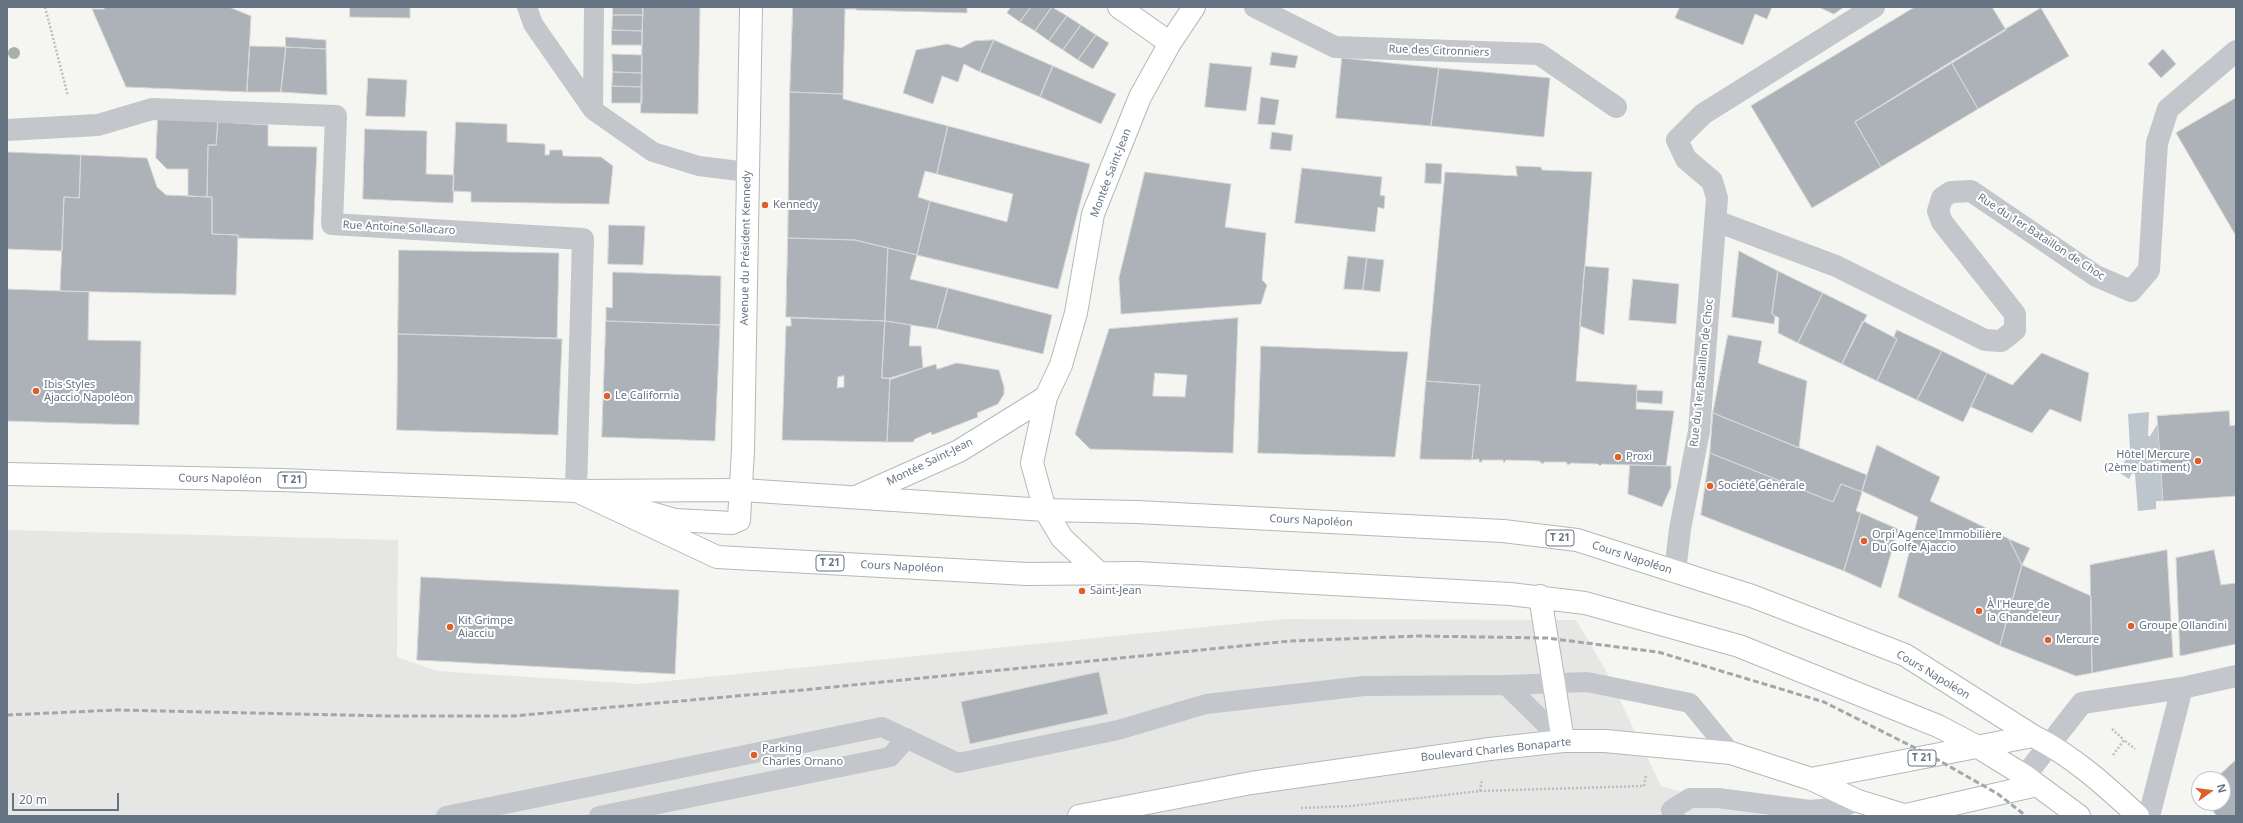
<!DOCTYPE html>
<meta charset="utf-8">
<style>
body{margin:0}
#map{position:relative;width:2243px;height:823px;overflow:hidden;background:#f5f6f2;font-family:"Noto Sans",sans-serif}
canvas{display:block}
.frame{position:absolute;inset:0;border:8px solid #657382;pointer-events:none}
.north{position:absolute;left:2191px;top:771px;width:40px;height:40px;box-sizing:border-box;background:#fff;border:1px solid #c1c7cd;border-radius:50%;rotate:76deg;font-size:11px;font-weight:700;line-height:16px;text-align:center;color:#657382}
.north::after{content:'';display:block;margin:auto;width:14px;height:18px;background:#de5f2a;clip-path:polygon(50% 0,100% 100%,50% 72%,0 100%)}
.scale{position:absolute;left:12px;top:793px;width:107px;height:18px;box-sizing:border-box;border:2px solid #657382;border-top:0;padding-left:5px;font-size:12px;line-height:14px;white-space:nowrap;color:#657382;-webkit-text-stroke:3px #fff;paint-order:stroke}
</style>
<div id="map">
<canvas width="2243" height="823"></canvas>
<div class="frame"></div>
<div class="north">N</div>
<div class="scale">20 m</div>
</div>
<script>
const ctx = document.querySelector('canvas').getContext('2d');
ctx.lineJoin = 'round';
function paint(path, color) { ctx.fillStyle = color; ctx.fill(path, 'evenodd'); }
function stroke(path, color, width, dash) { ctx.strokeStyle = color; ctx.lineWidth = width; ctx.lineCap = dash ? 'butt' : 'round'; ctx.setLineDash(dash || []); ctx.stroke(path); }
function label(font, color, halo, rows, align = 'center') {
  ctx.font = font + ' "Noto Sans",sans-serif'; ctx.lineWidth = 4; ctx.setLineDash([]); ctx.textBaseline = 'middle'; ctx.strokeStyle = halo; ctx.fillStyle = color; for (const [text, x, y, turn = 0] of rows) {
    ctx.save(); ctx.translate(x, y); ctx.rotate((+turn || 0) * Math.PI / 180); ctx.textAlign = isNaN(turn) ? turn : align; if (halo) ctx.strokeText(text, 0, 0); ctx.fillText(text, 0, 0); ctx.restore();
  }
}
const built = new Path2D(`
 M7,530l391,10 -1,117 40,14 201,13 646,-65 292,1 29,49 56,117 106,30h-1760z`);
const water = new Path2D(`
 M2149,412l-1,24h2l8,-13 5,78h-7v8l-18,2 -3,-37 -3,-1 -3,6 -9,-6 10,-25 -2,-34z`);
const building = new Path2D(`
 M104,7h125l22,9 -4,76 -121,-5 -34,-78h12z
 M350,7h60v11l-60,-1z
 M613,7h30v8h-30z
 M643,7h57l-2,107 -57,-1z
 M793,7h63v2h-11l-2,85 -53,-2z
 M856,7h111v6l-111,-3z
 M1011,7h20l-11,15 -13,-9z
 M1031,7h21l-17,24 -15,-9z
 M1052,7l15,9 -18,25 -14,-10z
 M1680,7h92l-5,12 -12,-5 -12,31 -68,-27z
 M1819,7h25l-10,7z
 M1915,7h77l14,23 -151,92 26,45 -69,41 -61,-102z
 M2041,8l28,48 -91,53 -27,-47z
 M613,15h30l-1,16 -30,-1z
 M1067,16l14,9 -18,25 -14,-9z
 M1081,25l15,10 -18,25 -15,-10z
 M612,30l30,1v14h-30z
 M1096,35l13,8 -16,26 -15,-9z
 M286,37l40,3v9l-40,-2z
 M994,40l-14,32 -16,-8 -6,18 -16,-6 -9,28 -30,-11 13,-43 31,-6 14,4 13,-7z
 M994,40l59,26 -13,31 -60,-25z
 M250,46l36,1 -5,45h-34z
 M286,47l40,2 1,46 -46,-3z
 M2163,49l13,15 -15,14 -13,-14z
 M1272,52l26,4 -3,12 -25,-3z
 M612,54l30,1v18l-29,-1z
 M1342,58l97,10 -8,58 -95,-8z
 M1951,62l27,47 -97,58 -26,-45z
 M1210,63l42,4 -6,44 -41,-4z
 M1053,66l63,28 -15,30 -61,-27z
 M1439,68l111,10 -6,59 -113,-11z
 M613,72l29,1v14l-30,-1z
 M368,78l39,2 -2,37 -39,-1z
 M612,86l30,1v16h-30z
 M790,92l53,2v5l105,27 -11,48 -12,-3 -7,26 12,4 -13,54 -62,-15 -67,-2z
 M1261,97l18,3 -4,25 -17,-1z
 M2236,98v138l-60,-103z
 M158,115l60,7 -2,23h-8l-1,52 -19,-1v-27h-21l-11,-11z
 M218,122l50,3v21l49,1 -4,93 -75,-2v-3l-26,-1v-37h-5l1,-52h8z
 M456,122l51,2v18l38,2v11h4l1,-5h12l1,6 38,1 12,9 -4,38 -138,-2v-10l-18,-1z
 M948,126l142,38 -32,125 -141,-34 13,-54 77,21 6,-28 -76,-20z
 M365,129l62,2 -1,43 28,1 -1,28 -90,-4z
 M1272,132l21,3 -2,16 -21,-2z
 M7,152l74,3 -2,43 -15,-1 -2,54 -55,-2z
 M81,155l66,3 10,29 9,8 46,2v37l26,1 -2,60 -176,-4 4,-94 15,1z
 M1426,163l16,1 -1,20 -16,-1z
 M1516,166l25,1 1,3 50,2 -16,209 61,4 -1,24 38,2 -8,55 -64,-2 -2,2 -2,-2 -27,-1 -3,2 -2,-3h-22l-1,2 -4,-3 -33,-1 -2,3 -1,-3h-21v2h-3v-3l-7,1 8,-75 -54,-4 19,-209 72,4z
 M1302,168l80,9 -2,18 5,1 -1,13 -6,-2 -3,25 -80,-9z
 M1145,172l86,12 -6,43 41,6 -4,47 5,5 -6,19 -140,10 -2,-36z
 M609,225l36,1 -2,39 -35,-1z
 M788,238l67,2 33,8 -3,73 -99,-4z
 M888,248l29,7 -7,24 38,9 -11,41 -52,-8z
 M399,250l160,3 -2,85 -159,-4z
 M1739,251l39,20 -6,43 3,2 -1,8 -42,-7z
 M1348,256l19,2 -4,32 -19,-1z
 M1367,258l17,2 -4,32 -17,-2z
 M1585,266l24,2 -5,67 -24,-9z
 M1778,271l45,22 -25,50 -20,-10 1,-15 -7,-4z
 M613,272l108,4 -1,49 -114,-4v-14l6,1z
 M1633,279l46,5 -3,40 -47,-4z
 M948,288l104,27 -9,39 -106,-25z
 M7,289l82,3 -1,48 53,1 -2,84 -132,-4z
 M1823,293l44,22 -25,49 -44,-21z
 M791,318l94,3 -3,57h8l-3,64 -105,-2 4,-114h5zM844,376v11l-7,1 1,-11z
 M1238,318l-5,135 -143,-4 -15,-15 34,-105zM1155,373l32,2 -2,22 -32,-1z
 M606,321l114,4 -5,116 -113,-4z
 M885,321l26,4 -2,21h12l2,22 -31,11 -10,-1z
 M1863,321l34,18 -20,42 -35,-17z
 M1897,330l45,21 -25,49 -40,-19 20,-42 -3,-2z
 M398,334l164,5 -4,96 -161,-5z
 M1728,335l34,6 -4,22 49,18 -8,67 -86,-35z
 M1261,346l147,6 -13,105 -137,-4z
 M1942,351l45,22 -24,49 -46,-22z
 M2042,353l47,20 -8,49 -31,-13 -18,24 -61,-26 16,-34 25,12z
 M957,363l42,7 5,17v7l-6,10 -21,9 1,4 -46,18 -1,-3 -16,7 -2,3h-26l3,-64 46,-14 1,5z
 M1426,381l54,4 -8,75 -52,-1z
 M1637,390l26,1 -1,13 -25,-2z
 M2229,411l1,15 6,-1v71l-73,5 -6,-85z
 M1713,413l154,62 -5,17 -21,-8 -8,18 -123,-49z
 M1877,445l63,32 -10,24 79,38 13,26 -22,81 -102,-49 20,-80 -56,-26z
 M1710,453l123,49 8,-18 21,8 -6,19 5,2 -17,58 -143,-56z
 M1630,465l41,1v21l-9,20 -34,-13z
 M1861,513l37,16 -17,59 -37,-17z
 M2009,539l21,9 -8,17z
 M2167,550l6,107 -81,16 -2,-108z
 M2214,550l7,35 15,-2v61l-56,12 -4,-98z
 M2022,565l69,31 1,77 -16,3 -76,-30z
 M421,577l258,13 -4,84 -258,-14z
 M1099,672l9,42 -138,30 -9,-42z
 M2236,760v56h-19l-11,-13h17v-24h-8z`);
const path = new Path2D(`
 M45,7l23,89
 M2112,729l12,11
 M2113,755l11,-15 11,9
 M1480,791l2,-11
 M1301,808l50,-2 129,-15 164,-5 2,-11`);
const service = new Path2D(`
 M527,7l6,17 60,86 60,42 46,14 48,6
 M593,110l1,-103
 M1506,685l81,-3 103,21 41,50
 M446,816l436,-89 76,36 160,-33 88,-26 158,-18 142,-1 57,56
 M599,816l291,-59 17,-19
 M1675,816l-4,-6 19,-12h28l92,12 33,-3 15,-6`);
const minor = new Path2D(`
 M1255,7l80,40 204,7 77,53
 M7,130l91,-5 54,-16 184,7 -4,108 251,15 -7,252
 M1716,221l120,45 149,74 16,1 14,-11v-16l-73,-92 -4,-11 4,-13 9,-6 20,-1 125,85 35,15 18,-21 8,-127 11,-34 68,-58
 M1675,572l5,-43 19,-98 18,-233 -5,-17 -26,-22 -9,-19 26,-26 171,-107`);
const tertiary = new Path2D(`
 M2014,790l68,-87 100,-15 54,-12
 M2149,816l33,-128`);
const secondary = new Path2D(`
 M1119,7l51,36
 M617,503l58,17 57,3 7,-3 4,-70 8,-443`);
const primary = new Path2D(`
 M7,474l273,6 296,11 166,-1 303,20 92,2 366,19 74,9 175,56 153,59 128,81c40,20 73,50 105,80
 M581,493l136,64 310,17 110,-1 373,21 75,9 154,43 199,80 40,21 47,29 54,40
 M856,497l103,-46 87,-54
 M1098,572l-36,-34 -17,-28 -13,-47 14,-66 15,-32 15,-52 17,-99 47,-117 30,-54 24,-36
 M1540,596l23,145
 M1811,779l222,-43
 M1906,815l131,-30
 M1079,816l172,-33 239,-34 73,-8h42l126,12 80,26 47,22 49,15`);
const rail = new Path2D(`
 M7,715l109,-5 272,6h125l290,-26 487,-49 128,-5 129,2 111,14 166,50 107,54 67,38 28,22`);
const trees = [
 [14,53]
];
const markers = [
 [765,205,4,"#de5f2a"],
 [36,391,4,"#de5f2a"],
 [607,396,4,"#de5f2a"],
 [1618,457,4,"#de5f2a"],
 [2198,461,4,"#de5f2a"],
 [1710,486,4,"#de5f2a"],
 [1864,541,4,"#de5f2a"],
 [1082,591,4,"#de5f2a"],
 [1979,611,4,"#de5f2a"],
 [2131,626,4,"#de5f2a"],
 [450,627,4,"#de5f2a"],
 [2048,640,4,"#de5f2a"],
 [754,755,4,"#de5f2a"]
];
const shields = [
 [292,480,28],
 [1560,538,28],
 [830,563,28],
 [1922,758,28]
];
const shieldNames = [
 ["T 21",292,480],
 ["T 21",1560,538],
 ["T 21",830,563],
 ["T 21",1922,758]
];
const streetNames = [
 ["Rue des Citronniers",1439,51,2],
 ["Montée Saint-Jean",1111,173,-69],
 ["Rue Antoine Sollacaro",399,228,3],
 ["Rue du 1er Bataillon de Choc",2041,237,33],
 ["Avenue du Président Kennedy",746,248,-89],
 ["Rue du 1er Bataillon de Choc",1702,373,-84],
 ["Montée Saint-Jean",930,462,-26],
 ["Cours Napoléon",220,479,1],
 ["Cours Napoléon",1311,521,3],
 ["Cours Napoléon",1632,558,18],
 ["Cours Napoléon",902,567,3],
 ["Cours Napoléon",1933,675,31],
 ["Boulevard Charles Bonaparte",1496,750,-6]
];
const poiNames = [
 ["Kennedy",773,205],
 ["Ibis Styles",44,385],
 ["Ajaccio Napoléon",44,398],
 ["Le California",615,396],
 ["Hôtel Mercure",2190,455,"right"],
 ["(2ème batiment)",2190,468,"right"],
 ["Proxi",1626,457],
 ["Société Générale",1718,486],
 ["Orpi Agence Immobilière",1872,535],
 ["Du Golfe Ajaccio",1872,548],
 ["Saint-Jean",1090,591],
 ["À l'Heure de",1987,605],
 ["la Chandeleur",1987,618],
 ["Kit Grimpe",458,621],
 ["Aiacciu",458,634],
 ["Groupe Ollandini",2139,626],
 ["Mercure",2056,640],
 ["Parking",762,749],
 ["Charles Ornano",762,762]
];
paint(built, '#e6e7e5');
paint(water, '#bcc6cc');
paint(building, '#acb2b8');
stroke(building, '#d7d7d5', 1);
stroke(secondary, '#b3b8bc', 24);
stroke(primary, '#b4b8bc', 24);
stroke(path, '#bbbdbf', 2.5, [2, 2]);
stroke(service, '#c3c6ca', 20);
stroke(minor, '#c3c6ca', 22);
stroke(tertiary, '#c3c6ca', 22);
stroke(secondary, '#fff', 22);
stroke(primary, '#fff', 22);
stroke(rail, '#a2a7ad', 3, [6, 3]);
ctx.fillStyle = '#a7b2a4';
for (const [x, y] of trees) { ctx.beginPath(); ctx.arc(x, y, 6, 0, 2 * Math.PI); ctx.fill(); }
for (const [x, y, r, color] of markers) { const dot = new Path2D(); dot.arc(x, y, r, 0, 2 * Math.PI); ctx.fillStyle = color; ctx.fill(dot); stroke(dot, '#fff', 1.5); }
for (const [x, y, w] of shields) { const box = new Path2D(); box.roundRect(x - w / 2, y - 8, w, 16, 3); ctx.fillStyle = '#fff'; ctx.fill(box); stroke(box, '#657382', 1); }
label('bold 10px', '#657382', null, shieldNames);
label('11px', '#657382', '#fff', streetNames);
label('11px', '#657382', '#fff', poiNames, 'left');
</script>
